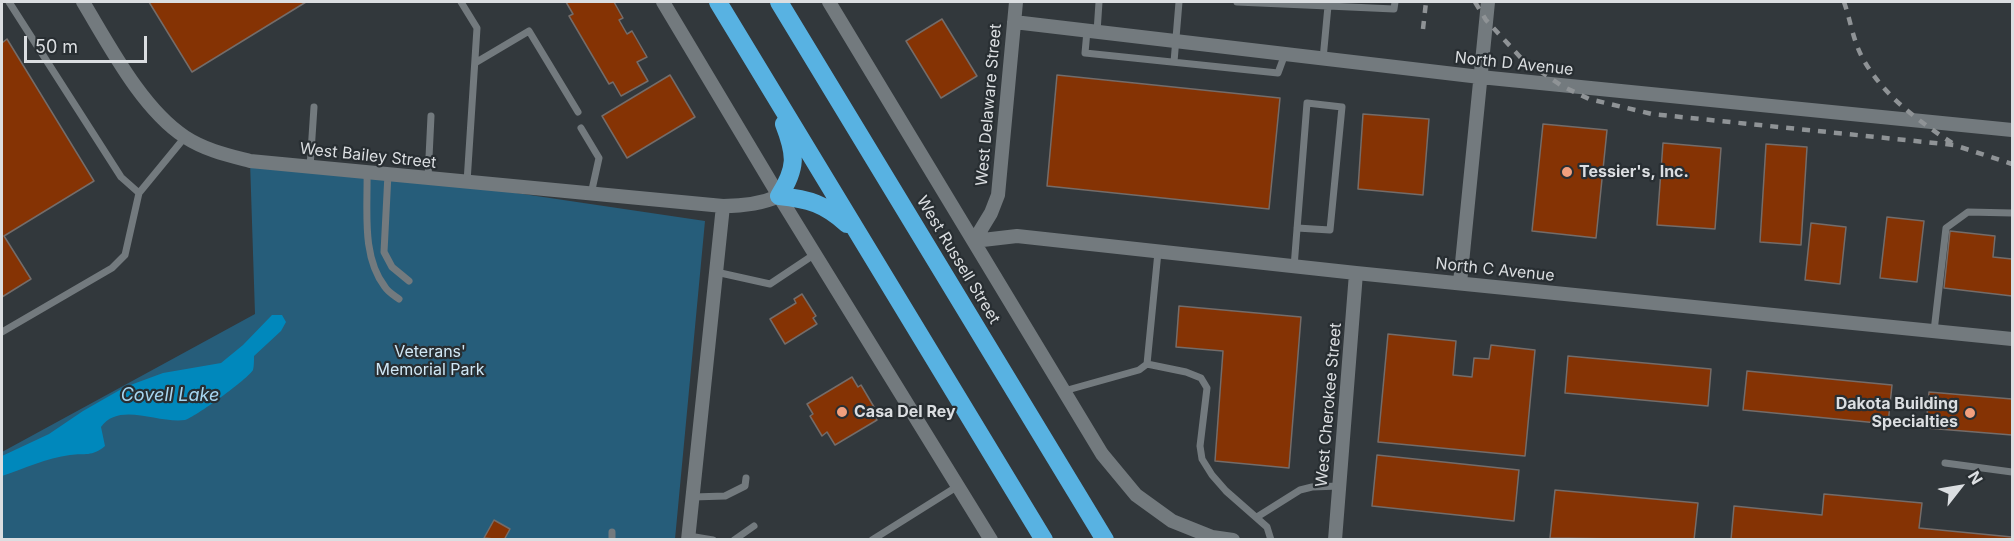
<!DOCTYPE html>
<style>
body{margin:0}
#map{position:relative;width:2014px;height:541px;overflow:hidden;background:#32383c;font-family:Inter,sans-serif}
canvas{display:block}
.frame{position:absolute;inset:0;border:3px solid #dbdee1;pointer-events:none}
.north{position:absolute;left:1930px;top:457px;width:60px;height:60px;-webkit-text-stroke:4px #282e32;paint-order:stroke;rotate:59deg;font-size:16px;font-weight:700;line-height:24px;text-align:center;color:#dbdee1}
.north::after{content:'';display:block;margin:auto;width:21px;height:27px;background:#dbdee1;clip-path:polygon(50% 0,100% 100%,50% 72%,0 100%)}
.scale{position:absolute;left:24px;top:36px;width:123px;height:27px;box-sizing:border-box;border:3px solid #dbdee1;border-top:0;padding-left:8px;font-size:18px;line-height:21px;white-space:nowrap;color:#dbdee1;-webkit-text-stroke:4px #282e32;paint-order:stroke}
</style>
<div id="map">
<canvas width="2014" height="541"></canvas>
<div class="frame"></div>
<div class="north">N</div>
<div class="scale">50 m</div>
</div>
<script>
const ctx = document.querySelector('canvas').getContext('2d');
ctx.lineJoin = 'round';
function paint(path, color) { ctx.fillStyle = color; ctx.fill(path, 'evenodd'); }
function stroke(path, color, width, dash) { ctx.strokeStyle = color; ctx.lineWidth = width; ctx.lineCap = dash ? 'butt' : 'round'; ctx.setLineDash(dash || []); ctx.stroke(path); }
function label(font, color, halo, rows, align = 'center') {
  ctx.font = font + ' Inter,sans-serif'; ctx.lineWidth = 4.5; ctx.setLineDash([]); ctx.textBaseline = 'middle'; ctx.strokeStyle = halo; ctx.fillStyle = color; for (const [text, x, y, turn = 0] of rows) {
    ctx.save(); ctx.translate(x, y); ctx.rotate((+turn || 0) * Math.PI / 180); ctx.textAlign = isNaN(turn) ? turn : align; if (halo) ctx.strokeText(text, 0, 0); ctx.fillText(text, 0, 0); ctx.restore();
  }
}
const green = new Path2D(`
 M250,161l138,13 317,47 -30,318 -673,1v-88l253,-138z`);
const water = new Path2D(`
 M272,315h10l4,7 -5,9 -27,25c0,4 0,10 -1,14 -4,8 -59,48 -68,50 -26,4 -66,-19 -84,7l4,19c-13,11 -20,7 -35,9 -23,3 -47,14 -68,21v-20l47,-22 34,-23 42,-24 38,-14 58,-10 22,-18z`);
const building = new Path2D(`
 M149,2h157l-114,70z
 M566,2h48l9,16 -4,2 8,14 5,-3 15,26 -10,5 11,19 -27,15 -8,-14 -4,2 -40,-68 4,-2z
 M942,19l35,57 -36,22 -35,-57z
 M7,39l87,142 -90,55 27,43 -29,18v-254z
 M670,75l25,42 -68,41 -25,-42z
 M1057,75l223,23 -11,111 -222,-23z
 M1363,114l66,5 -6,76 -65,-6z
 M1543,124l64,6 -11,108 -64,-7z
 M1663,143l58,5 -6,81 -58,-4z
 M1766,144l41,3 -6,98 -41,-3z
 M1887,217l37,4 -7,61 -37,-4z
 M1811,223l35,4 -6,57 -35,-4z
 M1950,231l45,5 -2,21 19,2v37l-68,-8z
 M802,294l14,22 -3,2 4,6 -32,20 -15,-25 26,-16 -2,-4z
 M1179,306l122,11 -12,151 -74,-7 8,-110 -47,-4z
 M1388,334l68,7 -3,34 19,2 2,-19 15,1 2,-14 44,5 -10,106 -147,-14z
 M1568,356l143,13 -3,37 -143,-13z
 M1747,371l145,14 -4,39 -145,-14z
 M852,377l6,10 3,-2 13,22 -3,3 6,10 -42,25 -8,-13 -5,4 -12,-20 3,-2 -6,-10z
 M1929,392l83,7v36l-86,-7z
 M1377,455l142,15 -5,51 -142,-15z
 M1555,490l143,13 -4,37 -144,-2z
 M1824,494l98,9 -3,25 93,9v3h-281l3,-34 88,9z
 M494,520l16,9 -6,11 -20,-2z`);
const lane = new Path2D(`
 M9,2l112,175 18,16
 M461,2l16,26 -10,154
 M1237,2l91,4 -5,53
 M1328,6l66,3 1,-7
 M1087,31l-2,22 193,20 7,-19
 M1097,32l2,-30
 M1174,62l5,-60
 M475,63l54,-32 49,81
 M581,128l18,30 -8,36
 M310,167l4,-60
 M367,172c1,37 -6,84 18,115 3,5 10,9 14,12
 M388,174l-4,78 8,15 17,14
 M428,178l3,-62
 M1294,267l13,-164 35,4 -12,123 -33,-2
 M716,272l54,12 45,-30
 M1934,331l12,-103 22,-16 44,1
 M2,332l110,-64 13,-13 14,-62 46,-56
 M1147,364l39,8 15,6 6,10 -7,58 2,13 10,16 14,16 41,36 4,13
 M1064,391l75,-21 8,-6 11,-112
 M1945,463l67,9
 M693,497l32,-1 20,-10 1,-8
 M1257,517l43,-27 12,-3 27,-1
 M612,532v8
 M689,536l24,4
 M734,540l20,-14
 M872,540l86,-54`);
const street = new Path2D(`
 M83,2c26,43 59,107 102,135 20,13 42,18 65,24l473,45c20,0 38,-2 56,-10
 M663,2l116,194 212,344
 M829,2l273,452 34,41 36,26 40,16 21,3
 M1014,22l466,55 532,53
 M974,241l43,-5 339,37 656,66
 M974,241l17,-28 7,-18 18,-193
 M1460,283l28,-281
 M688,540l35,-334
 M1335,540l21,-267`);
const highway = new Path2D(`
 M718,2l326,538
 M779,2l326,538
 M784,124c12,31 13,44 -5,72 30,3 46,8 68,28`);
const rail = new Path2D(`
 M1475,2l11,18 36,39 40,27 27,13 63,15 302,31 58,19
 M1844,2c6,17 9,37 17,53 20,39 56,65 91,88
 M1423,29l3,-27`);
const markers = [
 [1567,172,6,"#f2a07e"],
 [842,412,6,"#f2a07e"],
 [1970,413,6,"#f2a07e"]
];
const streetNames = [
 ["North D Avenue",1514,64,6],
 ["West Delaware Street",989,105,-85],
 ["West Bailey Street",368,156,6],
 ["West Russell Street",958,260,59],
 ["North C Avenue",1495,270,6],
 ["West Cherokee Street",1329,405,-85]
];
const poiNames = [
 ["Tessier's, Inc.",1579,172],
 ["Dakota Building",1958,404,"right"],
 ["Specialties",1958,422,"right"],
 ["Casa Del Rey",854,412]
];
const parkNames = [
 ["Veterans'",430,352],
 ["Memorial Park",430,370]
];
const waterNames = [
 ["Covell Lake",170,396]
];
paint(green, '#265d7a');
paint(water, '#0088bc');
paint(building, '#853304');
stroke(building, '#746c69', 1.5);
stroke(lane, '#737a7e', 7);
stroke(street, '#737a7e', 14);
stroke(highway, '#58b2e2', 18);
stroke(rail, '#8f9396', 4.5, [8, 8]);
for (const [x, y, r, color] of markers) { const dot = new Path2D(); dot.arc(x, y, r, 0, 2 * Math.PI); ctx.fillStyle = color; ctx.fill(dot); stroke(dot, '#282e32', 2); }
label('16px', '#dbdee1', '#282e32', streetNames);
label('bold 16px', '#dbdee1', '#282e32', poiNames, 'left');
label('16px', '#d0e7f5', '#282e32', parkNames);
label('italic 18px', '#a6d5f0', '#282e32', waterNames);
</script>
